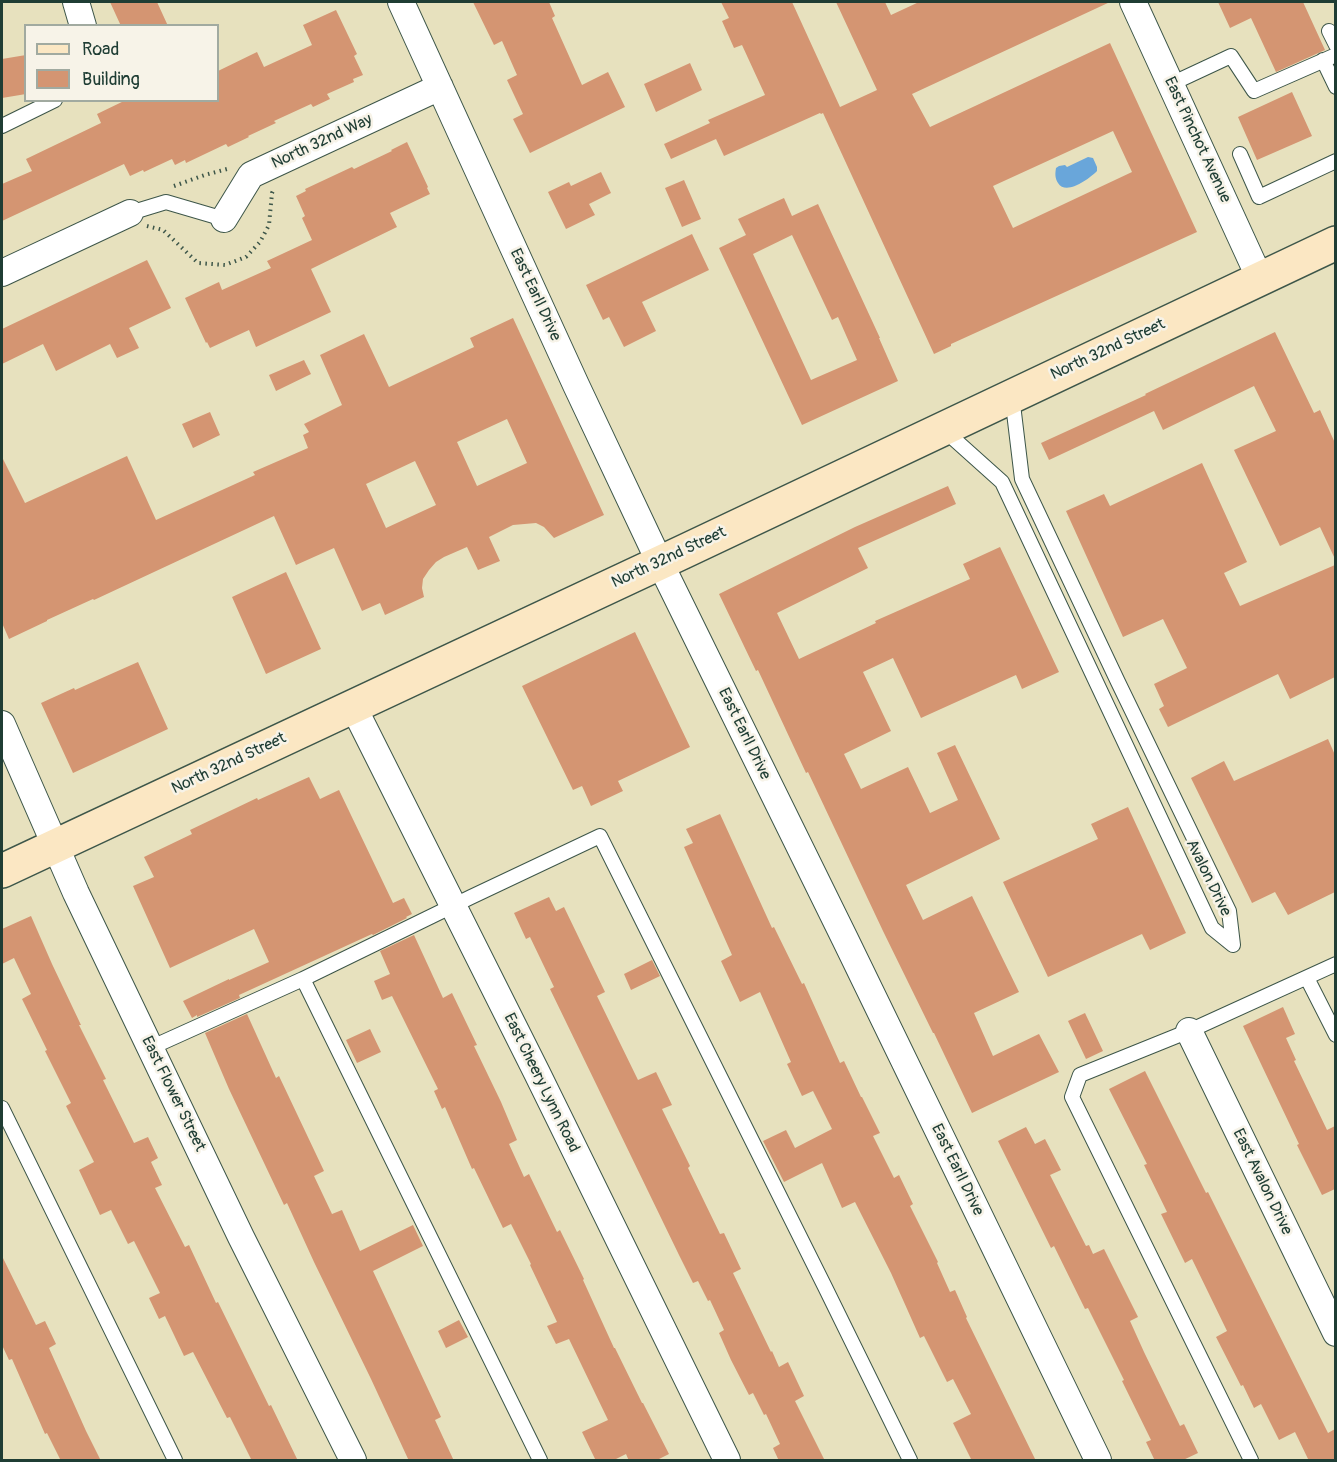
<!DOCTYPE html>
<style>
body{margin:0}
#map{position:relative;width:1337px;height:1462px;overflow:hidden;background:#e7e1be;font-family:Pangolin,sans-serif}
canvas{display:block}
.frame{position:absolute;inset:0;border:3px solid #1f3d34;pointer-events:none}
.legend{position:absolute;left:24px;top:24px;width:195px;height:78px;box-sizing:border-box;background:#f7f3e8;border:2px solid #a1aaa0;margin:0;padding:8px 10px;list-style:none;font-size:18px;color:#1f3d34}
.legend li{display:flex;align-items:center;gap:12px;height:30px}
.legend b{width:30px;border:2px solid #a1aaa0}
</style>
<div id="map">
<canvas width="1337" height="1462"></canvas>
<div class="frame"></div>
<ul class="legend">
<li><b style="height:8px;background:#fbe7c3"></b>Road</li>
<li><b style="height:16px;background:#d49572"></b>Building</li>
</ul>
</div>
<script>
const ctx = document.querySelector('canvas').getContext('2d');
ctx.lineJoin = 'round';
function paint(path, color) { ctx.fillStyle = color; ctx.fill(path, 'evenodd'); }
function stroke(path, color, width, dash) { ctx.strokeStyle = color; ctx.lineWidth = width; ctx.lineCap = dash ? 'butt' : 'round'; ctx.setLineDash(dash || []); ctx.stroke(path); }
function label(font, color, halo, rows, align = 'center') {
  ctx.font = font + ' Pangolin,sans-serif'; ctx.lineWidth = 5; ctx.setLineDash([]); ctx.textBaseline = 'middle'; ctx.strokeStyle = halo; ctx.fillStyle = color; for (const [text, x, y, turn = 0] of rows) {
    ctx.save(); ctx.translate(x, y); ctx.rotate((+turn || 0) * Math.PI / 180); ctx.textAlign = isNaN(turn) ? turn : align; if (halo) ctx.strokeText(text, 0, 0); ctx.fillText(text, 0, 0); ctx.restore();
  }
}
const water = new Path2D(`
 M1088,157l5,1 4,9v4c-8,8 -31,25 -39,12 -3,-5 -3,-9 -2,-15l3,-2 6,-1 2,2z`);
const building = new Path2D(`
 M110,2h47l11,24h-47z
 M473,2h76l6,14 -3,2 30,67 26,-13 17,35 -95,46 -17,-34 10,-5 -16,-34 10,-5 -15,-34 -8,4z
 M721,2h71l48,105 37,-17 -41,-88h49l6,13 28,-13h191l-198,92 18,33 180,-84 87,189 -246,112v2l-17,8 -111,-241 -2,1 -1,-1 -96,43 -8,-17 -45,20 -7,-15 46,-21 -2,-3 57,-25 -23,-50 -8,3 -12,-27 7,-3zM1113,131l19,41 -119,56 -20,-42z
 M1218,2h85l22,48 -49,22 -25,-54 -21,10z
 M336,10l21,44 -3,2 9,19 -10,4 1,3 -27,12 3,5 -17,8 -2,-3 -37,17 2,2 -28,13 1,1 -21,10 -2,-3 -40,19 -1,-3 -10,5 -3,-6 -28,13 -1,-2 -13,6 -6,-12 -122,57v-37l30,-13 -6,-12 75,-36 -4,-9 29,-14h92v-29l39,-19 7,15 48,-22 -9,-20z
 M26,55v39l-24,4v-39z
 M690,63l12,27 -46,22 -12,-28z
 M1292,92l20,44 -55,24 -19,-43z
 M407,142l21,45 -1,1 3,6 -40,19 7,14 -86,42 20,43 -75,35 -7,-17 -39,18 -3,-6 -1,1 -21,-45 34,-16 3,8 49,-22 -4,-7 45,-21 -10,-22 3,-2 -9,-20 10,-5 -1,-2 47,-22 2,2 38,-18 -1,-1z
 M601,172l10,21 -22,11 6,11 -29,14 -18,-37 21,-10 2,4z
 M684,180l17,39 -19,8 -17,-39z
 M784,198l8,18 26,-12 62,134h-1l19,43 -96,44 -83,-177 27,-13 -8,-16zM792,235l40,85 6,-3 19,43 -46,20 -58,-126z
 M692,234l17,36 -67,32 14,29 -32,16 -15,-30 -6,3 -17,-35z
 M147,260l24,48 -42,20 10,20 -22,10 -7,-14 -54,27 -13,-27 -41,20v-35z
 M513,318l91,197 -50,23 -10,-11 -8,-4 -23,2 -24,12 11,24 -22,9 -11,-23 -23,10 -8,5 -7,8 -6,9 -1,9 2,9 -39,18 -5,-12 -18,8 -28,-63 -38,17 -22,-49 -180,84 -1,-1 -46,21v1l-38,18 -7,-16v-166l23,46 102,-47 29,64 99,-45 -2,-3 55,-24 -5,-13 6,-3 -5,-8 38,-19 -22,-50 44,-21 25,53 85,-40 -4,-9zM507,419l20,44 -50,23 -20,-44zM415,461l21,44 -50,23 -20,-44z
 M1275,332l39,81 6,-3 15,33v116l-15,-32 -40,19 -46,-96 42,-19 -22,-45 -91,44 -9,-19 -105,49 -8,-17 105,-48 -1,-1z
 M304,360l7,14 -35,17 -7,-16z
 M210,412l10,23 -27,13 -11,-24z
 M1202,463l45,99 -23,11 16,33 95,-41v112l-45,22 -12,-25 -110,53 -9,-18 5,-3 -10,-22 33,-16 -24,-49 -40,18 -57,-126 38,-17 6,12z
 M948,486l8,18 -98,44 10,20 -91,45 22,46 77,-36 -1,-2 95,-42 -7,-15 37,-17 59,125 -37,17 -6,-14 -95,43 -28,-60 -30,14 28,59 -47,23 17,35 47,-22 22,46 28,-13 -21,-47 18,-8 45,94 -94,46 17,35 49,-24 47,96 -45,21 19,43 46,-22 20,38 -87,41 -38,-80h-1l-50,-102 -75,-159 -2,1 -48,-103 -2,1 -37,-77 136,-67z
 M286,572l35,77 -55,25 -34,-77z
 M635,632l55,115 -72,34 5,10 -32,15 -9,-20 -9,4 -51,-104z
 M138,662l30,67 -95,44 -32,-70 33,-15 1,2z
 M1328,739l7,16v137l-47,23 -13,-23 -23,11 -61,-125 33,-17 10,20z
 M309,777l11,22 19,-9 54,113 11,-5 8,16 -6,3 1,1 -34,17 -1,-1 -133,61 1,3 -43,19v-2l-5,3 -9,-17 46,-22v1l40,-18 -15,-33 -84,39 -37,-82 21,-9 -10,-20 48,-23 -2,-4 67,-32 1,2z
 M1128,807l58,126 -36,17 -8,-16 -94,43 -45,-95 95,-43 -7,-15z
 M720,814l52,114 2,-1 28,57 2,-1 36,80 4,-2 17,36h1l18,36 -7,3 21,42 5,-3 14,29 -3,2 28,56 -1,1 13,29 5,-2 12,27 -1,1 70,143h-64l-19,-38 18,-9 -18,-35 -6,3 -23,-46 -4,2 -29,-65 -36,-71 -13,6 -20,-45 -38,19 -21,-41 23,-11 9,18 37,-19 -19,-38 -11,5 -15,-32 4,-2 -31,-70 -20,10 -19,-41 11,-6 -48,-108 9,-4 -7,-14z
 M549,897l7,14 8,-4 41,85 -8,4 41,84 18,-8 16,33 -10,4 28,57 -2,2 32,66 4,-1 17,36 -8,4 38,79 1,-1 7,16 9,-5 16,34 -9,5 30,60h-46l-6,-13 7,-4 -14,-30 -2,1 -11,-22 -4,2 -18,-35 -12,-27 5,-3 -14,-30 -2,1 -10,-20 -5,2 -14,-28 -129,-266 4,-2 -24,-50 -4,2 -12,-26z
 M31,916l21,48 29,61h-2l27,54 -3,1 31,63 14,-6 10,21 -7,4 11,23 -7,3 30,59 4,-2 27,58 2,-1 51,104 2,-1 27,56h-46l-22,-44 -3,1 -34,-66 -9,4 -19,-40 -6,3 -10,-21 11,-5 -26,-52 -6,3 -17,-34 -11,5 -21,-45 15,-8 -28,-56 5,-3 -26,-52 2,-1 -25,-51 9,-5 -17,-36 -12,6v-35z
 M414,935l29,63 9,-5 25,52 -3,1 27,56 16,38 -8,4 15,33 5,-3 28,58 3,-2 24,49 -1,1 31,68h1l27,55h1l26,51 -14,7h-26l-3,-7 -14,7h-16l-14,-29 26,-12 -39,-81 -13,5 -9,-18 10,-4 -27,-57 1,-1 -20,-40 -8,4 -29,-60 -2,1 -27,-62 -3,2 -8,-18 4,-2 -46,-93 -10,4 -8,-19 16,-7 -10,-23z
 M652,960l8,16 -29,14 -7,-16z
 M1283,1007l12,27 -9,4 10,22 -2,1 33,69 8,-4v63l-13,6 -25,-50 2,-1 -56,-118z
 M1085,1013l18,38 -17,8 -18,-38z
 M247,1014l29,64 3,-2 45,95 -10,5 18,38 10,-4 18,41 53,-26 10,21 -50,25 68,146 -6,3 19,41h-45l-38,-82 -57,-117 -27,-59 -3,2 -55,-116 -24,-56z
 M370,1029l11,23 -24,11 -11,-23z
 M1145,1071l61,122 2,-1 120,241 7,-4v32h-26l-14,-29 -16,8 -18,-36 -7,4 -11,-23 -2,1 -25,-49 11,-6 -35,-72 -7,4 -24,-49 6,-2 -23,-47 3,-1 -38,-75z
 M1026,1127l9,17 10,-5 16,31 -11,5 36,71 3,-1 4,9 11,-5 34,68 -8,4 14,31 36,74 4,-2 14,29 -17,8h-26l-9,-19 5,-2 -29,-59 2,-1 -36,-72 -3,1 -31,-63 -3,2 -53,-107z
 M2,1256l34,69 9,-4 11,23 -7,4 37,83 15,30h-40l-14,-28 -2,1 -33,-75 -3,1 -7,-15z
 M459,1320l9,17 -22,11 -8,-17z`);
const path = new Path2D(`
 M174,186l31,-11 22,-6
 M147,226l16,4 35,33 27,2 21,-8 14,-15 9,-17 3,-32 1,-2`);
const service = new Path2D(`
 M1329,31l7,14
 M1323,60l13,27
 M1171,84l60,-28 23,35 82,-36
 M2,126l53,-26
 M1240,154l19,43 77,-36
 M130,213l36,-11 58,17
 M1012,396l10,83 96,203 111,229 4,34
 M944,430l58,52 210,446 21,17
 M1307,978l29,57
 M303,979l237,481
 M150,1048l153,-69 168,-82 129,-61 225,451 85,173
 M2,1108l173,352
 M1251,1460l-179,-363 8,-22 109,-44 147,-67`);
const minor = new Path2D(`
 M76,2l7,24
 M401,2l175,383 84,178 185,376 253,521
 M1133,2l127,277
 M224,219l27,-44 189,-88
 M2,273l128,-60
 M353,706l184,367 190,387
 M2,724l74,169 165,344 112,223
 M1189,1031l147,302`);
const secondary = new Path2D(`
 M2,871l681,-319 653,-309`);
const streetNames = [
 ["East Pinchot Avenue",1197,140,65],
 ["North 32nd Way",322,142,-25],
 ["East Earll Drive",535,295,65],
 ["North 32nd Street",1108,350,-25],
 ["North 32nd Street",669,558,-25],
 ["East Earll Drive",744,734,64],
 ["North 32nd Street",229,764,-25],
 ["Avalon Drive",1208,878,64],
 ["East Cheery Lynn Road",541,1083,64],
 ["East Flower Street",173,1094,64],
 ["East Earll Drive",957,1170,64],
 ["East Avalon Drive",1262,1182,64]
];
paint(water, '#69a6da');
paint(building, '#d49572');
stroke(service, '#3d5649', 16);
stroke(minor, '#3d5649', 28);
stroke(secondary, '#3d5649', 36);
stroke(path, '#3d5649', 4, [1.5, 4.5]);
stroke(service, '#fff', 14);
stroke(minor, '#fff', 26);
stroke(secondary, '#fbe7c3', 33);
label('16px', '#1f3d34', '#f7f3e8', streetNames);
</script>
